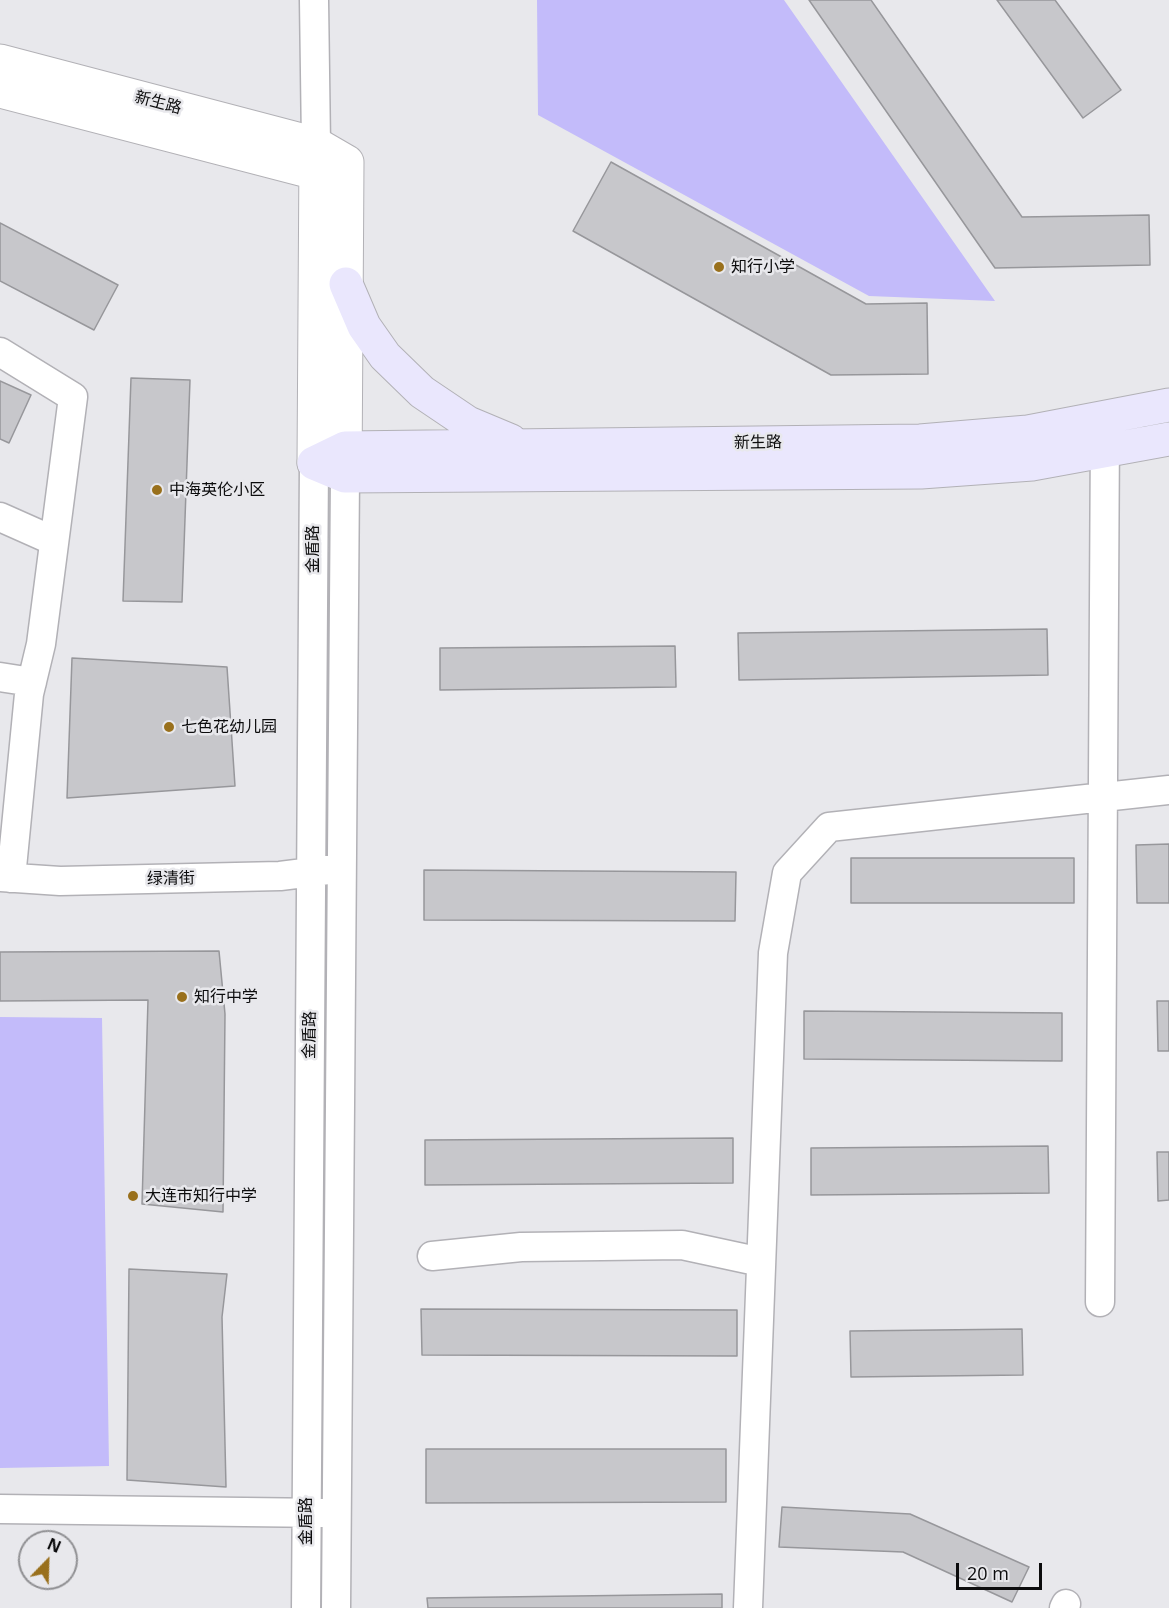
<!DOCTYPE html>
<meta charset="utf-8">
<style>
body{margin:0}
#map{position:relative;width:1169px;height:1608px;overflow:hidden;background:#e8e8ec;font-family:"Open Sans",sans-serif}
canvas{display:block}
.north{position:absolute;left:18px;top:1530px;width:60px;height:60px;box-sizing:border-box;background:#e8e8ec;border:2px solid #909093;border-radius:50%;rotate:23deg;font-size:16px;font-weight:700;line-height:24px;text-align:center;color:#0c0c0d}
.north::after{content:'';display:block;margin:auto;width:21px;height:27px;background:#99701c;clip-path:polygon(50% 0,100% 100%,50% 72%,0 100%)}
.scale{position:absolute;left:956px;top:1563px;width:86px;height:27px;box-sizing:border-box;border:3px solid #0c0c0d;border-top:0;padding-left:8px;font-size:18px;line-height:21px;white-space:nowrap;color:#0c0c0d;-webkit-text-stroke:4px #e8e8ec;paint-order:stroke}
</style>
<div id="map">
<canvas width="1169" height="1608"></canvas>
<div class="north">N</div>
<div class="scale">20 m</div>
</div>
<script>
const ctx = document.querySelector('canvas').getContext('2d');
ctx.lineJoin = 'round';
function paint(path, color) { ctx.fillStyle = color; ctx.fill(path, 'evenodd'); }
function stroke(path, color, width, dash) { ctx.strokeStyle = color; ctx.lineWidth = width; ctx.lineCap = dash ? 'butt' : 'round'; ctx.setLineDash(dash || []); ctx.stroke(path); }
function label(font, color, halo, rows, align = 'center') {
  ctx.font = font + ' "Open Sans","Noto Sans SC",sans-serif'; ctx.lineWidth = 5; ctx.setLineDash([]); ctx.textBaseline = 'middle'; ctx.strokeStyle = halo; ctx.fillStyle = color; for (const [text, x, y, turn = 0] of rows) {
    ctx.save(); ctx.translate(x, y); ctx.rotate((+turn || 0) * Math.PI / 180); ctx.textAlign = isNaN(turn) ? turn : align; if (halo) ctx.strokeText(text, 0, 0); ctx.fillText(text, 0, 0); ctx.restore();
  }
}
const green = new Path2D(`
 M537,0h247l211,301 -126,-5 -331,-181z
 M0,1017l102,1 7,448 -109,2z`);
const building = new Path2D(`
 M809,0h62l151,217 127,-2 1,50 -155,3z
 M997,0h58l66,90 -38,28z
 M611,162l255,142 61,-1 1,71 -97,1 -258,-144z
 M0,223l118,62 -24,45 -94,-49z
 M131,378l59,2 -8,222 -59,-1z
 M0,381l31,14 -22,48 -9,-4z
 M1047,629l1,46 -309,5 -1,-47z
 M675,646l1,41 -236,3v-42z
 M72,658l155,9 8,119 -168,12z
 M1169,844v59h-32l-1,-58z
 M851,858h223v45h-223z
 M424,870l312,2 -1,49 -311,-1z
 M219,951l6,63 -2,198 -81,-8 6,-204 -148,1v-49z
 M1157,1001h12v50h-11z
 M804,1011l258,2v48l-258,-2z
 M733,1138v45l-308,2v-45z
 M1048,1146l1,47 -238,2v-47z
 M1157,1152h12v48l-11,1z
 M129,1269l98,5 -5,43 4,170 -99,-7z
 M421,1309l316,1v46l-315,-1z
 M1022,1329l1,46 -172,2 -1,-46z
 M426,1449h300v53l-300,1z
 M782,1507l128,7 119,53 -17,35 -109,-50 -124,-5z
 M722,1594v14h-294l-1,-10z`);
const minor = new Path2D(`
 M314,0l2,144
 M0,352l73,45 -32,247 -12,50 -18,184
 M0,517l54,24
 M0,677l32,5
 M0,877l60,4 220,-5 48,-6
 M432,1256l89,-9 161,-2 79,17
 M1100,1302l5,-874
 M0,1509l326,4
 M306,1608l8,-1145
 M336,1608l9,-1132
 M748,1608l25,-655 14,-80 42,-46 340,-37
 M1064,1608l2,-4`);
const tertiary = new Path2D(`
 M0,61l316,83 31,18
 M0,91l316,82 31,-11
 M314,463l2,-310
 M345,476l2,-314`);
const secondary = new Path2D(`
 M346,284l18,42 21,30 37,36 46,31 43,18
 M314,463l31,-15 575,-7 108,-9 141,-27
 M314,463l31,13 576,-4 111,-8 137,-25`);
const markers = [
 [719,267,6,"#99701c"],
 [157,490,6,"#99701c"],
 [169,727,6,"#99701c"],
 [182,997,6,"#99701c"],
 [133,1196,6,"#99701c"]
];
const streetNames = [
 ["新生路",158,103,15],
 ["新生路",758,443,-1],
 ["金盾路",313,549,-90],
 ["绿清街",171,879,-1],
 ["金盾路",310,1035,-89],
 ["金盾路",306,1521,-90]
];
const poiNames = [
 ["知行小学",731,267],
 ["中海英伦小区",169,490],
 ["七色花幼儿园",181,727],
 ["知行中学",194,997],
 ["大连市知行中学",145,1196]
];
paint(green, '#c3bbfa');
paint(building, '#c7c7cb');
stroke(building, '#97979b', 1.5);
stroke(minor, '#b2b1b6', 31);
stroke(tertiary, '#b2b1b6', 35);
stroke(secondary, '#b2b1b6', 35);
stroke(minor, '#fff', 28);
stroke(tertiary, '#fff', 33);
stroke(secondary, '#eae7fd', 33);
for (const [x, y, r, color] of markers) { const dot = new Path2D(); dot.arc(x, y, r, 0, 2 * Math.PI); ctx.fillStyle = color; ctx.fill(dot); stroke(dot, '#e8e8ec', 2); }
label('16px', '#0c0c0d', '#e8e8ec', streetNames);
label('16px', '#0c0c0d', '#e8e8ec', poiNames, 'left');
</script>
